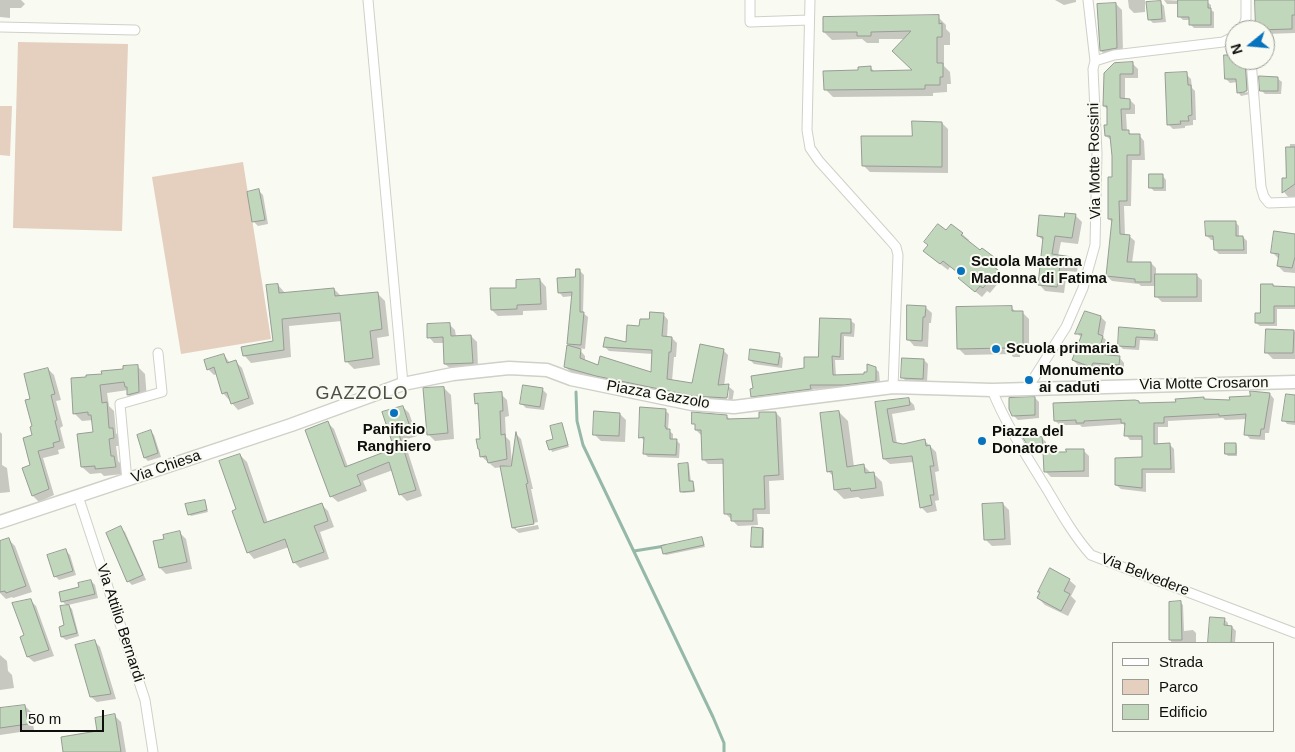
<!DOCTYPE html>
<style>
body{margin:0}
#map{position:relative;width:1295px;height:752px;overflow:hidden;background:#f9faf1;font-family:Arial,sans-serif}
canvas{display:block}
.legend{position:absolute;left:1112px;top:642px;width:162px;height:90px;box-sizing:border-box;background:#f9faf1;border:1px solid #9b9c95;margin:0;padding:6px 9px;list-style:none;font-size:15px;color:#0e0e0c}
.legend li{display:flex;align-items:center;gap:10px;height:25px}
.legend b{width:25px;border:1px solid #9b9c95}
.north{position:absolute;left:1225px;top:20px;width:50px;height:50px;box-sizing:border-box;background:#f9faf1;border:1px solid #9b9c95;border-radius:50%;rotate:253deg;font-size:14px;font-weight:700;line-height:20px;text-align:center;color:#0e0e0c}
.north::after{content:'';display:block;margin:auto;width:18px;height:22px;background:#0773be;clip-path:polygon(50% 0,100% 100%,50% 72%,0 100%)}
.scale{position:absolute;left:20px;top:710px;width:84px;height:22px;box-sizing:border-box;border:2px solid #0e0e0c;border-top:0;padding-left:6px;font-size:15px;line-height:18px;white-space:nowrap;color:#0e0e0c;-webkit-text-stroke:4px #f9faf1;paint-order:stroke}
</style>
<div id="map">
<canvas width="1295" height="752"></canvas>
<ul class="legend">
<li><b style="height:6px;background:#fff"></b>Strada</li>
<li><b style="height:14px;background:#e5cfbf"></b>Parco</li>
<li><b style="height:14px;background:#c1d7bc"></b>Edificio</li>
</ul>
<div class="north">N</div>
<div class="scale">50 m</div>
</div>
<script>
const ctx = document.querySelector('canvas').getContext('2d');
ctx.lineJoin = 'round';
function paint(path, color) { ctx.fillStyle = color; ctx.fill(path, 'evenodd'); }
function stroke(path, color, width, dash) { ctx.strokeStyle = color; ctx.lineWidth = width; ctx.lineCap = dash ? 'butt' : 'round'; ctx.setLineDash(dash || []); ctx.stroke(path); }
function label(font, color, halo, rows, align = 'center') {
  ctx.font = font + ' Arial,sans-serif'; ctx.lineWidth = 4; ctx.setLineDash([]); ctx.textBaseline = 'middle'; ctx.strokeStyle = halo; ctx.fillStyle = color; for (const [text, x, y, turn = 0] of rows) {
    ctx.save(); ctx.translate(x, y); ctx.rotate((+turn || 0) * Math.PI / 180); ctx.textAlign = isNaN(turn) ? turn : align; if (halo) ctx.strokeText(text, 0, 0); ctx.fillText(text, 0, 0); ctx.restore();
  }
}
const green = new Path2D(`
 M18,42l110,2 -6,187 -109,-3z
 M0,106h12l-2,50 -10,-1z
 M243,162l28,177 -90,15 -29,-177z`);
const shadow = new Path2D(`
 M0,0h21l4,4 -4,4h-11v10l-10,-1z
 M1055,0h21v2l-12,3z
 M1128,0h17v12l-11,1 -5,-5z
 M1164,0l43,2 4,3v5l3,2v16h-20l-4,-4v-4h-7l-3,-3v-13h-13z
 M1257,0h38v33l-30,1v-4h-7z
 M1160,2l4,4 2,16 -13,1 -4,-4z
 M1116,4l6,6 1,44 -16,3 -6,-6z
 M938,17l8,8v4l4,4v12h-6v21l6,6 1,12h-4v8l-14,1v3l-100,1 -8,-8 34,-17 12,-4 4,4 40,-1 -9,-32h-27v4h-12l-5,-4 -30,1 -8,-8z
 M1235,56v4h15v29l-10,2v2l10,-1v2l-9,2 -3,-4 -1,-10 -7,1 -4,-4z
 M1133,64l5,5v9h-13v22h5l5,5v9h-9l1,17 6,5 6,-1 5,6 1,19h-13l-1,46h-7l1,30h4l6,5 -3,22h19l5,5v7h40l6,5v22h-40l-6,-6v-10h-15l-2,-2 -27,-3 -5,-5 6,-53 -4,-4 4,-41 -1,-37 -6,-5 2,-26 -4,-4 1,-32z
 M1186,74l5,5 1,9 3,3 1,29h-3v5l-8,1v2l-12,1 -5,-5z
 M1277,78l5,4 -1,12h-16l-4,-4z
 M942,123l6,6v44l-78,-1 -6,-6z
 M1290,144h5v56l-4,-3 -2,1 -5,-6v-13h3z
 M1162,175l4,5v11h-12l-4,-4z
 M259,191l4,4 5,29 -10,2 -4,-4z
 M1075,215l7,7 -4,22 -17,-2 -3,14 14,2 6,6 -1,8 -10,-1 -3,22 -19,-2 -6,-7 5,-43 -6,-5 27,-17z
 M1235,222l4,4v11h4l4,4v13h-28l-4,-4v-10h-4l-4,-4z
 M952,225l17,15 -1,2 12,10 13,6 6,7 -4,4 8,8 -13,16 -3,-2 -5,6 -16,-13 -4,-8 -12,-9 -2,3 -17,-13z
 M1295,235v38l-11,-1 -6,-6 1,-7 -6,-6z
 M579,270l5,5 -1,38 5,4 -3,32 -7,-1 7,8v6l14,5 53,6 1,-19 -44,-3 -5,-5 23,-2 13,-17 23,-13 5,6 -1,18h5l5,5 -1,14h-2l-2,24 21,4 30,-35 5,5 -4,31h4l6,5 -2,12h-4l1,-13h-2l-2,13 -26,-2 -97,-20 -31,-9 -6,-5 7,-19 -4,-4 5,-48 -10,1 -4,-5 17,-14z
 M540,280l6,7 1,23 -24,1v4l-25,1 -6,-6 25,-21z
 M278,285l8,9 48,-5 7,7 37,-2 7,7 4,35 -12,2 3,27 -26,4 -8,-8 -4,-40 -53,5 2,31 -40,6 -7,-8 30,-13z
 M1274,288l21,1v20h-18v17h-17l-4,-3z
 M925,307l7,6 -1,10h-2l-1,24 -14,-1 -6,-7z
 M1011,307l5,5h6l7,7v31h-9v7h-7l-2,-3 -46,1 -6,-6z
 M1101,317l5,5 -3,15 5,5 -4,14 15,1 5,6v7l-26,-3 -1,4 -19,-6 -5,-5 9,-22 -5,-5z
 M851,321l4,3 -1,13 -10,-1v24h-9l1,16 29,-1 10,-7 4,4 1,12 -31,4 -36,1 1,3 -58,8 -3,-4 52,-27 15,-11z
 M449,324l6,6 1,7 15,-1 6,6 1,26 -27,1 -6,-5 -1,-21h-10l-5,-6z
 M1120,328l34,3 4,4v6l-18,-1 -1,10 -16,-1 -4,-4z
 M1294,331l1,1v27h-22l-7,-7z
 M779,354l4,4 -1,10 -28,-4 -4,-4z
 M224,355l6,8 6,-1 6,6 12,36 -16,6 -15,-17 -6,-19 -3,1 -6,-6z
 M924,360l4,4 -1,18 -21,-1 -4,-4z
 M137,366l8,8 2,25 -11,3 -8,-7v-5l-21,3 2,13 5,5 2,22 4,4 1,9h-5l2,15 4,4 1,9 -19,2 -3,-3 -11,1 -8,-7 12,-34 -1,-13 -11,1 -8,-8 29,-38z
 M48,369l6,6 7,25 -5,1 7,25 -3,2 5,20 -7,2 1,4 -16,4 11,37 -15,7 -6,-6 -10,-27 9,-3 2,-39 -2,-27z
 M444,388l7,7 3,44 -19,2 -6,-6z
 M543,390l4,4 -3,16 -18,-2 -4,-4z
 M1252,393l18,1 4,5 -5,34h-4v7l-15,-1 -4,-5 1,-15 -22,1 -2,-2 -55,3v6h-10v18h12l4,4 1,24h-29v19l-25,-3 -5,-4 27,-27v-18h-13l-4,-5v-8l-3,-3 -41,3 -2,-2h-20l-5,-4 83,-19 2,2 37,-1 27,-5 2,3h26l19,-3z
 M501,394l6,6 2,16 -4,1 1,20 4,4 2,22 5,-28 4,4 12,50h-2l7,33 -22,4v3l22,-4 1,4 -20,4 -6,-5 -11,-61 -7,1 -13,-11 -3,-51 -3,-3zM513,465l-1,3 -8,-2z
 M1295,397v28l-8,-1 -3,-4z
 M1035,398l4,4v16l-21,2 -5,-5z
 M908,399l6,6 1,5 -23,4 5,30 6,1 22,-4 11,11 3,19 -4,1 4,28 -4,1 2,10 -10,2 -6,-6 -7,-45 -24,2 -6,-5 -7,-56z
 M403,407l6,6 8,23 -13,4 18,56 -15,5 -7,-7 -7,-24 -30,11 4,10 -29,11 -7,-6 -4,-74 7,7 14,38 41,-15 4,-9z
 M665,410l4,4 -1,16 5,4v6h3l4,4 -1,14 -31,-1 -4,-4 1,-12 -5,-4z
 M839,412l9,9 6,46 10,-1 7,7h2l9,9 2,14 -23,3 -3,-2 -14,2 -9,-9 -1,-13 -6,-6z
 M776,413l5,5 3,62 -15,1 1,33h-13l1,11 -20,1 -12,-12 -2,-50h-16l-5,-5 -2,-24 -5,-5v-4l-2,-3 32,-7 5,4h29z
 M620,414l6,6 -1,22 -24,-1 -7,-7z
 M562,424l7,23 -17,5 -4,-11 7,-2z
 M0,432l2,2v31l5,3 3,24 -10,1z
 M151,432l3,3 7,22 -13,4 -3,-3z
 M1042,438l4,4v7l-13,1 -4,-5z
 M1236,444l1,2v10h-9l-2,-2z
 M1083,450l6,6v21h-38l-6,-6 22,-18z
 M240,455l7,7 21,61 54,-18 6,6 6,16 -14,5 9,27 -29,9 -6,-6 -5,-15 -35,12 -6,-7 -10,-42z
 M688,464l1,2 2,16 3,2 1,8 -12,1 -2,-2z
 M205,501l3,11 -17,4 -2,-2z
 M1003,504l6,6 2,35 -19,1 -6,-6z
 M121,528l4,4 21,48 -14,5 -4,-4z
 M762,529l2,1v18h-10l-1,-1z
 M179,532l7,7 6,30 -26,5 -6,-6 6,-28z
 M702,538l3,9 -39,8 -2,-1z
 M9,540l6,6 17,46 -19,6 -1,-1 -6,2 -6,-6v-50z
 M66,551l4,4 6,20 -17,5 -4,-4z
 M1069,580l7,6 -5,10 5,5 -8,15 -23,-11 -7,-7 3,-5z
 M91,581l4,4 3,13 -30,7 4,4 7,27 -13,4 -4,-3 -2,-9 6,-2 1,-20 -5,-5z
 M30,600l6,6 18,50 -20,6 -6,-5 -3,-21z
 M1170,603h11l2,2 1,26 9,-1 3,3v10h-25z
 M1212,618l12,1 4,4v4h4l4,4 -1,12h-25z
 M94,641l6,6 16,52 -19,3 -6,-5z
 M0,655l7,6 1,10 4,4 2,13 -14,2z
 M25,706l6,6 3,18 -34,5v-26z
 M115,716l6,6 5,30h-62l34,-20z`);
const stream = new Path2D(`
 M576,392l1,29 6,24 130,272 11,26v9
 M634,551l31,-5`);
const building = new Path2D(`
 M1178,0h30v8h3v17h-22v-8h-11z
 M1255,0h40v15h-3v14l-36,1z
 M1161,1l1,18 -14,1 -2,-18z
 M1116,3l1,45 -17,3 -3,-47z
 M939,15v9l3,-1v14h-5v26h6v14h-3v8h-15v4l-101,1 -1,-19 35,-1v-3l13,-1v5l41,-1 -20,-19 19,-20 -40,1v4h-14v-4h-34v-15z
 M1224,55h11v5h10l2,31h-2v1l-8,1 -1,-14h-11z
 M1133,62v12h-13v24l10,1v10h-9l1,21h7v4h11v21h-13v46h-8l1,33 10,1 -3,27h24v20h-16v-3l-29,-3 6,-57h-4v-42h4v-21l-2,-20h-5l-1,-11h3v-19h-4l1,-33 10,-10z
 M1187,72l1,13h3l1,30 -4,1 1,5h-9l1,3 -14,1 -2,-52z
 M1259,76l19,1v14h-18z
 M912,121l30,1v45l-80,-1 -1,-30h51z
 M1286,147h9v37l-13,9v-15h4z
 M1149,174h14v14h-14z
 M259,189l6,31 -13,2 -5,-30z
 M1065,213l11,1 -4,24 -17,-2 -3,18 20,3 -1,9 -11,-1 -3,22 -19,-2 5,-48 -6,-1 2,-21 25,2z
 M1205,221h31v15h7l1,14h-30l-1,-14h-7z
 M938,224l8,6 5,-6 12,9 -2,2 19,15 2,-2 12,9 -5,6 9,7 -15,18 -3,-2 -5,6 -17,-14 3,-3 -18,-14 -3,3 -17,-13 5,-6 -4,-3z
 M1274,231l21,3v23l-3,11 -15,-2 2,-12 -8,-1z
 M576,269h4v43h4l-3,33 -14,-1 5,-52 -14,1 -1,-15 18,-1z
 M1155,274h42v23h-42z
 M540,279l1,25 -24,1v4l-26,1 -1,-22h26v-8z
 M278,284l1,9 55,-5 1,8 43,-4 4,37 -12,2 3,27 -28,4 -5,-49 -58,6 2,31 -41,6 -2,-9 32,-6 -7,-56z
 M1261,284h12v2l22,1v19h-21v17h-19v-10h5z
 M907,305l19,1 -1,11h-2l-1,24 -15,-1z
 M1012,306v5h11v33h-9v7h-9v-3l-48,1 -1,-42z
 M1085,311l16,5 -3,18 5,2 -5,18 22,2 -1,9 -26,-2 -2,4 -19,-7 10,-26h-7z
 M650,312l14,1 -2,23 10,1 -1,15h-2l-2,27 25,4 8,-39 24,5 -6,36 11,-1 -2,14 -34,-2 -97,-20 -32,-9 3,-22 14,4 -1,9 18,7 2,-9 51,16 1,-22 -49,-3 2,-10 21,5 1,-17 12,1 1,-7h9z
 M820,318l31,1v14h-10l-1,24 -8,-1 1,19 31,-1v-2h3v-8l9,3v14l-32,4h-34l1,4 -60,8 -1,-8 3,-1 -2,-12 53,-8v-11h14z
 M450,323l1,13 20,-1 2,28 -29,1 -1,-27 -16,1v-14z
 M1119,327l36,3 -1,8 -18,-1 -1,10 -17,-1z
 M1266,329l28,1 -1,23h-28z
 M750,349l30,4 -2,12 -29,-5z
 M224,354l3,9 9,-3 13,38 -18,6 -4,-12 -5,2 -8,-27 -7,3 -3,-10z
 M902,358l22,1 -1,20 -22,-1z
 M138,365l1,27 -12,3v-8h-2l-1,-5 -24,3 2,18 5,-1 2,26h4l1,10 -5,1 2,17h3l2,11 -21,2v-3l-14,1 -4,-33 16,-2 -2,-17h-3v-3l-15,2 -2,-36 15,-1v-2l16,-1 -1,-3 22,-2v-3z
 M48,368l7,26 -4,1 6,25 -2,1 5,20 -7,2 1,4 -16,4 11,38 -17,7 -10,-28 8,-3 -7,-27 9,-3 -2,-8 2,-1 -7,-26 5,-1 -6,-25z
 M523,385l20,3 -3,19 -20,-3z
 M444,387l4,46 -21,2 -4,-47z
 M1250,391l20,2 -6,36h-3l-1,7 -16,-1 2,-21 -27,2v-2l-55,3v6h-10v21l16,-1 1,26h-29v19l-27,-3v-27l27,-1v-21h-18l1,-13h-4v-4l-37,2v2h-8v-3l-22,1 -1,-18 82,-3 4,1v2l37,-1 -1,-3 29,-2v2l26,1 -1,-3 21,-1z
 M502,392l1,19h-3l1,24 4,-1 2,25 -19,4 -2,-7 -6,1 -1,-8h-1l-2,-10h4l-2,-36 -3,1 -1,-10z
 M1286,394l9,1v27l-13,-1z
 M1035,397v18l-23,1 -3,-7v-11z
 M909,398l1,7 -23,4 6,33 10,2 22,-5 1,7 4,-1 4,21h-4l4,29h-4l2,10 -12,3 -8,-52 -29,3 -8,-57z
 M403,406l8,24 -12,4 17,56 -17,5 -10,-33 -32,13 4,10 -31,12 -25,-67 23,-9 17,46 42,-16 -2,-7 7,-2 -10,-30z
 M640,407l26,2 -1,18h1v2h4v10h7l-1,16 -33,-1 1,-17 -5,1z
 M594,411l26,2 -1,23 -26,-1z
 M839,411l8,56 17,-3 1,9 9,-1 2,16 -25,3 -1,-3 -16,2 -2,-19 -5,1 -7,-59z
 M692,412l35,3v4l32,-1v-6h17l3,63 -15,1 1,33h-12v12h-22v-7h-7l-1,-55 -21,1 -1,-30h-6v-6h-3z
 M562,423l6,22 -19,5 -3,-9 7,-2 -3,-13z
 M151,430l7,23 -14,5 -7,-23z
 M516,432l12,51 -2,1 8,40 -22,4 -12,-62h11z
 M1042,437l1,9h-15l-5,-8z
 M1225,443h11v11h-11z
 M1066,449h18v22l-40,1 -1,-20h23z
 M240,454l24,69 58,-20 6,18 -14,5 10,26 -31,11 -8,-24 -38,14 -15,-42 4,-2 -17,-48z
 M688,463l1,18h4l1,10 -14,1 -2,-28z
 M205,500l2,10 -19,5 -3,-11z
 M1003,503l2,36 -21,1 -2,-36z
 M121,526l22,49 -16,7 -21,-49z
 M752,527l11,1 -1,19h-11z
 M180,531l7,31 -28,6 -6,-27 11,-2 -1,-4z
 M702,537l2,8 -41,9 -2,-8z
 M9,538l17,48 -20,7 -1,-2 -5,1v-51z
 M66,549l7,22 -19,6 -7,-22z
 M1050,568l20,11 -6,12 6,3 -9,17 -24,-13 3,-6h-2z
 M91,580l4,14 -34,8 -2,-10 20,-5 -1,-4z
 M31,599l18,51 -22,7 -7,-20 4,-2 -12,-32z
 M1181,601l1,39h-13v-38z
 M69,605l8,28 -16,4 -2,-10 5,-2 -4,-19z
 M1210,617l15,1 -1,7 8,1 -1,17h-23z
 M95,640l16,54 -21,3 -15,-52z
 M25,705l3,19 -28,4v-20z
 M115,714l6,38h-58l-2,-15 36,-6 -2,-13z`);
const street = new Path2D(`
 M368,0l35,384
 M750,0v22l59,-2
 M810,0l-3,130 3,18 9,13 71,79 6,7 2,8 -5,132
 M1088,0l7,61
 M0,27l135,3
 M1242,30l4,-11v-19
 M1251,60l10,127 3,10 5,6 26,-1
 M1027,389l39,-62 17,-39 12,-43 2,-92 -4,-84 2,-8 19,-6 109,-13 12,-6
 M992,390c14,35 36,68 56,101 13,22 26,45 43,64l204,78
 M127,481l-7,-77 42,-12 -4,-39
 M78,496l67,204 8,52`);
const secondary = new Path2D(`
 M0,522l291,-97 112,-41 50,-10 56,-6 38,2 24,9 121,25 42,3 159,-20 99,3 303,-8`);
const markers = [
 [961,271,5,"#0773be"],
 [996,349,5,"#0773be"],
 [1029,380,5,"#0773be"],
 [394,413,5,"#0773be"],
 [982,441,5,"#0773be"]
];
const streetNames = [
 ["Via Motte Rossini",1095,161,-91],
 ["Via Motte Crosaron",1204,384,-1],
 ["Piazza Gazzolo",658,395,10],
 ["Via Chiesa",166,467,-19],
 ["Via Belvedere",1145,575,21],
 ["Via Attilio Bernardi",120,623,72]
];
const poiNames = [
 ["Scuola Materna",971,262],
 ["Madonna di Fatima",971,279],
 ["Scuola primaria",1006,349],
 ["Monumento",1039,371],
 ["ai caduti",1039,388],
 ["Panificio",394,430,"center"],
 ["Ranghiero",394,447,"center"],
 ["Piazza del",992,432],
 ["Donatore",992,449]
];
const quarterNames = [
 ["GAZZOLO",362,394]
];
paint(green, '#e5cfbf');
paint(shadow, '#0003');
stroke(stream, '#95b8a9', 3);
paint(building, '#c1d7bc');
stroke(building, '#979c95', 1);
stroke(street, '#cfd0c7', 11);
stroke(secondary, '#cfd0c7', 15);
stroke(street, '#fff', 9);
stroke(secondary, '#fff', 12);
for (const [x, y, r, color] of markers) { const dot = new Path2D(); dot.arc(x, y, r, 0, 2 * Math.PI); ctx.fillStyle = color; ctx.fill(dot); stroke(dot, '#f9faf1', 2); }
label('15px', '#0e0e0c', '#f9faf1', streetNames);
label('bold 15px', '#0e0e0c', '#f9faf1', poiNames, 'left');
ctx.letterSpacing = '1px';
label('18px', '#4d4e47', '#f9faf1', quarterNames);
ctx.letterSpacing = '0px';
</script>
